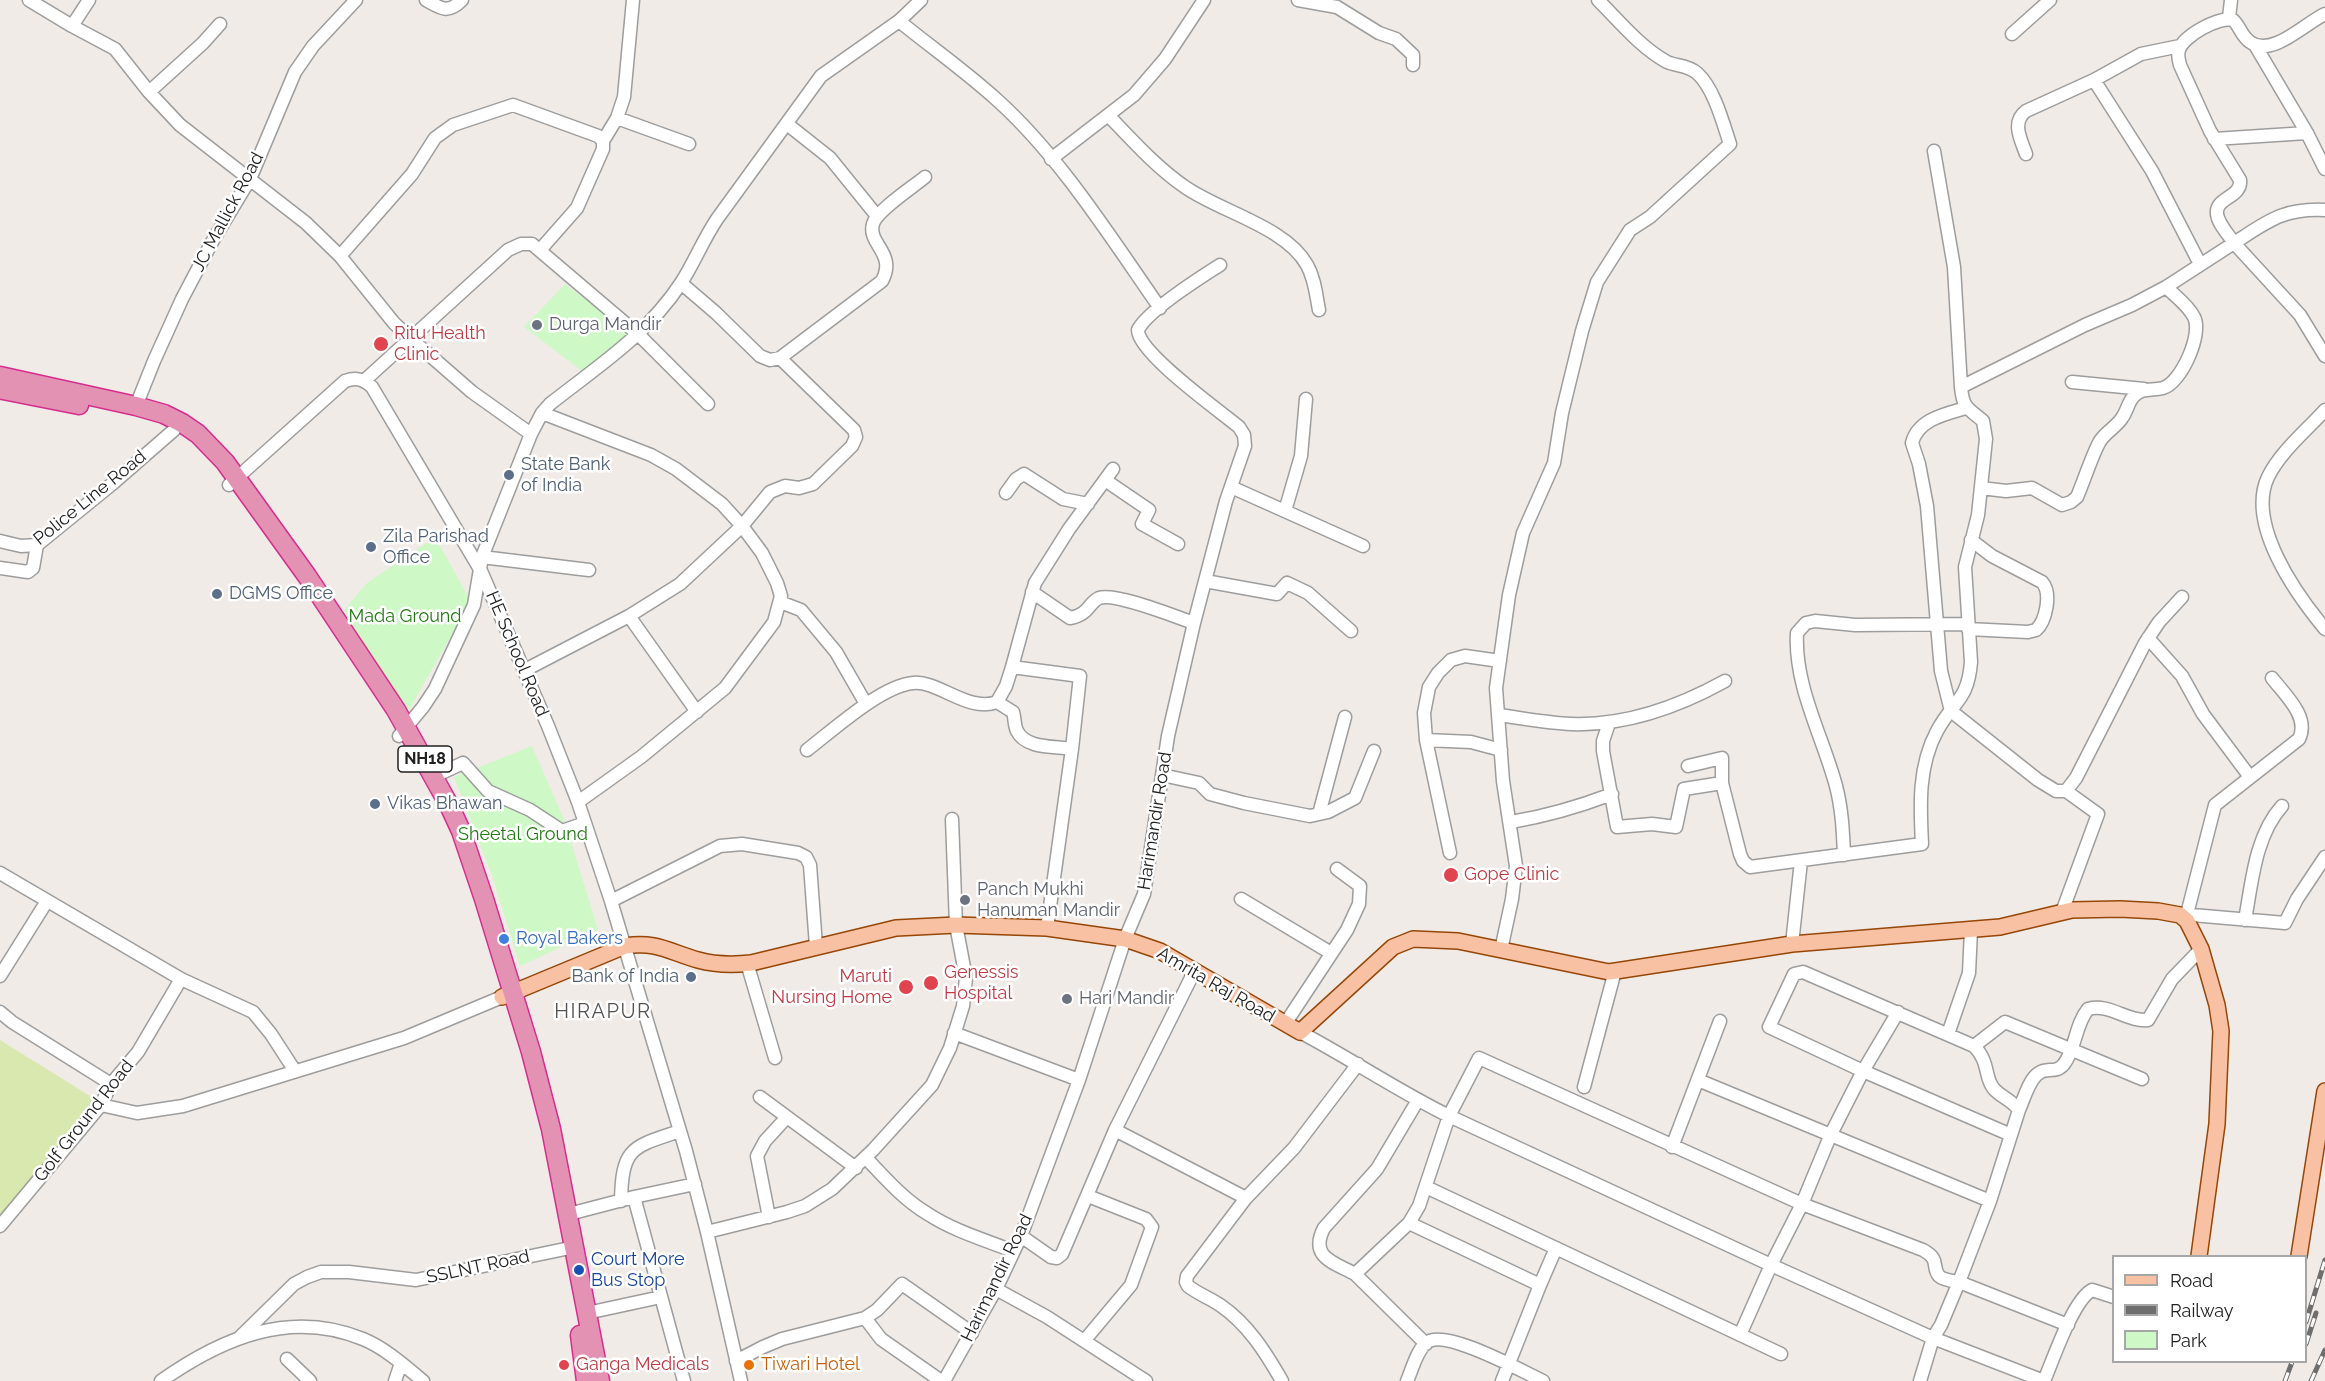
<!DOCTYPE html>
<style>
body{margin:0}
#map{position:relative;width:2325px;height:1381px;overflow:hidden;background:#f0ebe7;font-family:Raleway,sans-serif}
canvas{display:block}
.legend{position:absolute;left:2112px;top:1255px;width:195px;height:108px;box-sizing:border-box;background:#fff;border:2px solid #a6a6a6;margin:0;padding:8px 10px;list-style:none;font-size:18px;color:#202020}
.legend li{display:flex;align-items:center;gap:12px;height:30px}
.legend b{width:30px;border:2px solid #a6a6a6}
</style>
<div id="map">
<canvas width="2325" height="1381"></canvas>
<ul class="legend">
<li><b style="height:8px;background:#f8c1a4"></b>Road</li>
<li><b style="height:8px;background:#6e6e6e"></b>Railway</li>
<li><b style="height:16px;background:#cef8c6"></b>Park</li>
</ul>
</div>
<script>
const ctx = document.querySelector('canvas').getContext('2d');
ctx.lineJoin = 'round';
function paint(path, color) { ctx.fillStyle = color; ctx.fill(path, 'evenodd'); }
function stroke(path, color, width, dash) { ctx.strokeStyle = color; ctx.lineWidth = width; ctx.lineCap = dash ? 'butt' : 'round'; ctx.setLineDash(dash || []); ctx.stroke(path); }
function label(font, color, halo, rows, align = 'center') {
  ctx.font = font + ' Raleway,sans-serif'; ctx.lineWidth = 5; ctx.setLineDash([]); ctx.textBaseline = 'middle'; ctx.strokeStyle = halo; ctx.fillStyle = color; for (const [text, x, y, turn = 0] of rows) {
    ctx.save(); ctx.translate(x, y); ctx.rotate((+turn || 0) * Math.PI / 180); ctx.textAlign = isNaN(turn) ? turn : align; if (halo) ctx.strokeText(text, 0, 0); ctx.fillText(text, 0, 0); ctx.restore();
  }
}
const grass = new Path2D(`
 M0,1040l98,61 -98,120z`);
const park = new Path2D(`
 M565,284l65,49 -44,41 -62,-47z
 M435,537l34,61 -13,29 -47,83 -58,-85 -7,-15 23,-27z
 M532,746l33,76 33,108 -78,36 -29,-93 -37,-96z`);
const minor = new Path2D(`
 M29,0l43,26 43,23 34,43 31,33 126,98 34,33 54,67 16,15 62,54 59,42
 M426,0c16,9 22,14 36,0
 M1298,0l39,7 42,26 17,6 17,16v10
 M2325,14c-20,9 -53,44 -75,28 -9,-6 -10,-16 -17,-22 -14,-4 -50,16 -54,30 -2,5 0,10 1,15l30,66 30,49c2,18 -25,17 -23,34 1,10 12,21 17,29 34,-22 49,-35 91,-33
 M2229,18l2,-18
 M899,21c32,26 66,50 97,78 63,56 115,139 164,209
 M72,26l17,-26
 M2012,34l38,-34
 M2255,45l52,88 18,36
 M2094,80l58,91 48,93
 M149,92l54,-49 17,-19
 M1108,115c24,25 48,52 77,72 36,25 101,40 122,78 8,14 9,30 12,45
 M617,118l72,26
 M787,124l43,34 47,58
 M2214,139l93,-6
 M603,141l14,-23 7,-21 9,-97
 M1934,151l20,116 7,120 124,-62 47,-20 34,-18 68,-44 66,72 25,41
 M2026,154c-5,-14 -15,-32 0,-43l68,-31 47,-26 39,-8
 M1051,159l83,-64 31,-36 39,-59
 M340,256l72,-82 23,-36 18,-13 60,-20 85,31 5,5v8l-26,59 -37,42
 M681,283l35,30 44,43 10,4 10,-2 102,-77c15,-28 -15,-37 -9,-57 3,-13 40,-37 52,-47
 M365,380l143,-130 13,-6h11l107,91 69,69
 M2072,382l72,7
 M136,406l18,-45 28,-62 30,-57 38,-63 45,-107 18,-26 43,-46
 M1966,408c-20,6 -48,11 -54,35l7,21 8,42 14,165 10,40 87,69 18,11h10l10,-13 69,-135 14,-21 23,-25
 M2325,410c-19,21 -44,41 -57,67 -22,47 28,117 57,152
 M542,413l109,42 25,14 46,35 20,22 20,27 15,30 4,13 -7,26 -49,66 -84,69 -63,45
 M1105,480l44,30 -7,14 36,20
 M229,485l116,-104c11,-4 18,-2 27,6l109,184 67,155 30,76 33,99 75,250 21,81 34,149
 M1231,487l132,59
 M1981,488l25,3 26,-3 30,17 9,-3 6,-5c7,-16 15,-42 23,-56 6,-9 16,-14 22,-23 5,-7 6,-15 11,-21 9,-10 18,-6 30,-9 18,-5 40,-54 31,-71 -6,-12 -19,-21 -28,-30
 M1006,493l10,-14 8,-5 39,25 25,5
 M1285,511l16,-55 5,-57
 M0,541l21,5 16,-1 75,-61 62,-54
 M482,557l107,13
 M0,568l28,4 5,-4 4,-23
 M1205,581l72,13 10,-11 21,10 43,38
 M1032,592l38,26c19,-3 18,-15 29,-20 16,-6 77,19 95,25
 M780,602l21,8 35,42 30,52
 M629,616l68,96
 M1968,629l60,3 8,-2c10,-9 16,-37 6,-48l-50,-26 -21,-16
 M2148,638l34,38 21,38 47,63
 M525,670l104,-54 51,-32 62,-58 28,-34 15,-6 14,2 14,-4 39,-38 4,-9 -2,-7 -74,-72
 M997,702l16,10c2,6 1,13 4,19 9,18 37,15 55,18
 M1498,715c24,3 49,8 73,9 55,2 107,-17 154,-43
 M1609,723l-6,18v10l14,76 35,-3 24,3 8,-38 38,-6
 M399,736l24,-29 12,-18 39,-84 8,-48 49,-123 11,-21 8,-9c48,-38 96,-68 131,-121 13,-20 22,-43 36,-64l104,-143 78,-55 22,-21
 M1426,740l45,2 30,8
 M807,750c26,-20 74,-64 106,-67 25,-3 55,30 84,19l9,-16 6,-19
 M1688,766l34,-8v25l18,71 3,7 7,6 172,-23c-2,-38 -4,-78 15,-113 16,-30 31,-30 34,-69l-6,-95 13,-52 8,-76 -3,-18c-15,-13 -20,-12 -22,-34
 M1162,775l37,8 11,11 34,9 66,13 18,-4 27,-14 19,-47
 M435,776l28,-13 25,28 42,19 32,21 23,-8
 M1319,814l26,-97
 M1511,822c36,-6 67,-15 101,-28
 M1450,853l-24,-113 -2,-27 5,-26 9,-14 13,-13 14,-4 35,5
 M1844,855c-1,-24 -2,-46 -8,-69 -13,-49 -42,-100 -39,-153l9,-10 9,-2 40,4 113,-1
 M0,873l181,106 72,33 18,22 24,37
 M1241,899l90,54
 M611,901l109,-55 22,-2 56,9 8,4 4,8 6,81
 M2062,912l36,-98 -32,-23
 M2181,914l104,9 12,-24 28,-42
 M2187,914l28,-109 84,-66c11,-22 -14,-44 -27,-61
 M2245,920c7,-38 10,-84 37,-114
 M1047,928l25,-179 8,-73 -68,-9 23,-84 34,-54 44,-60
 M1792,944l9,-83
 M1501,950l11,-51 4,-33 -13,-85 -7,-93 13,-93 14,-62 31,-70 8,-50 20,-82 15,-49 33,-52 20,-13 80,-73c-7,-21 -16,-56 -33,-71 -9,-8 -21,-7 -30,-11 -27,-15 -48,-41 -69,-62
 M747,963l28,95
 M0,976l47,-75
 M0,1012l12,10 99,62
 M1285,1024l62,-94 12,-26 1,-18 -23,-17
 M1300,1032c51,27 98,59 149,84l322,149 162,73 111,43
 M954,1033l125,47
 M1948,1034l21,-61 2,-43
 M1698,1080l292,121
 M1584,1087l31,-116
 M760,1097l96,71
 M101,1105l36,8 46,-7 221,-68 98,-41
 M2019,1110c5,-11 10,-31 20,-37 8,-6 17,1 25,-9 12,-16 11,-39 24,-55 22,-6 39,13 60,11l24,-41 29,-30
 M1115,1130l131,68
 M2011,1135l-148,-64 -94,-44 25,-53 9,-2 171,74 31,-24 137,57
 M1672,1147l48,-126
 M866,1158c19,20 38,42 62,56 26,17 57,26 85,37
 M1426,1187l355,167
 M634,1197l61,-13
 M621,1201c1,-55 12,-54 59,-70
 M569,1214l65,-17 50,184
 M769,1217l-12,-61 8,-15 22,-24
 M1409,1223l131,62 -38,96
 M0,1226l101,-121 10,-21 27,-32 43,-73
 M707,1232l80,-20 18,-6 27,-17 41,-39 59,-65 18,-37 13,-42 3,-28 -10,-53 -4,-106
 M1021,1236l30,21 6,1 5,-4 53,-124 80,-160
 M1355,1274c-22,-12 -46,-17 -31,-46l53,-59 41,-69
 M1540,1285l16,-37
 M996,1289l51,28 99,64
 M587,1313l74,-16
 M865,1318l16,21 60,42
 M1740,1335l31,-70 31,-61 29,-70 32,-63 35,-59
 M238,1339l56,-55 13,-7 14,-5h28l67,8 149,-31 10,-5
 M1084,1341l47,-56 21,-58 -6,-8 -58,-23
 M1426,1344l-71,-70 54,-51 10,-17 30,-90 30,-58 323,146 121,46c18,10 8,16 16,26 4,4 14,5 20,6l109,43
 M287,1359l23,22
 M736,1361l27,-14 19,-8 83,-21 12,-8 25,-26 70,49
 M161,1381c61,-43 129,-72 202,-42 22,9 42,27 60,42
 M395,1381l6,-18
 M944,1381l52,-92 25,-53 58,-156 46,-141 19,-45 24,-158 26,-113 32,-122 19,-55 -1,-11 -5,-8c-19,-16 -101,-74 -101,-97 9,-19 63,-53 82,-65
 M1282,1381c-16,-28 -34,-57 -62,-76 -10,-7 -22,-11 -32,-19l-2,-4 1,-6 59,-78 48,-50 64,-84
 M1407,1381c5,-11 9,-29 19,-38 18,-16 97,29 117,38
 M1920,1381l13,-43 8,-13 18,-43 31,-81 29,-91c-7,-10 -18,-13 -25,-21 -10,-11 -4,-27 -20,-43
 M2044,1381c9,-21 29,-81 48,-91l22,7`);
const major = new Path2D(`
 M502,997l123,-51c32,-5 44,6 73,14 18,5 35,5 53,3l145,-35 60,-3 91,3 78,11 35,12 140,81 93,-85 20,-8 45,2 151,31 183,-28 208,-17 72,-17 48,-1 38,2 22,4 7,6 14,28 16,56 4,26 -4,93 -18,132
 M2299,1256l26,-165`);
const highway = new Path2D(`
 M0,376l136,30 28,8 18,9 16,11 27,28 82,114 89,134 53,95 12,26 23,68 47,153 20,77 49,252
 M3,390l76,15
 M580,1335l6,46`);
const rail = new Path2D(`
 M2306,1322l19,-62
 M2306,1344l10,-31
 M2285,1381l7,-19
 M2311,1381l14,-31`);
const markers = [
 [537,325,6,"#6b7280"],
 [381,344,8,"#e0444e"],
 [509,475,6,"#5c6f8a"],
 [371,547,6,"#5c6f8a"],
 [217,594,6,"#5c6f8a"],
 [375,804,6,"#5c6f8a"],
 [1451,875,8,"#e0444e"],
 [965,900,6,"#6b7280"],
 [504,939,6,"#3f7fe0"],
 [691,977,6,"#5c6f8a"],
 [931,983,8,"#e0444e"],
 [906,987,8,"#e0444e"],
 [1067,999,6,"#6b7280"],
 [579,1270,6,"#1a4fb4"],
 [564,1365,6,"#e0444e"],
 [749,1365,6,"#e8710a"]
];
const shields = [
 [425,759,54]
];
const shieldNames = [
 ["NH18",425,759]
];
const streetNames = [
 ["JC Mallick Road",228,212,-62],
 ["Police Line Road",90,498,-39],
 ["HE School Road",517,654,67],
 ["Harimandir Road",1155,821,-81],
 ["Amrita Raj Road",1216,985,30],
 ["Golf Ground Road",84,1121,-52],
 ["SSLNT Road",478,1267,-12],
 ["Harimandir Road",997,1278,-64]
];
const worshipNames = [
 ["Durga Mandir",549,325],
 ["Panch Mukhi",977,890],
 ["Hanuman Mandir",977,911],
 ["Hari Mandir",1079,999]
];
const healthNames = [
 ["Ritu Health",394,334],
 ["Clinic",394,355],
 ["Gope Clinic",1464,875],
 ["Genessis",944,973],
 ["Hospital",944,994],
 ["Maruti",892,977,"right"],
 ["Nursing Home",892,998,"right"],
 ["Ganga Medicals",576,1365]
];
const serviceNames = [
 ["State Bank",521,465],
 ["of India",521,486],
 ["Zila Parishad",383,537],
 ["Office",383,558],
 ["DGMS Office",229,594],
 ["Vikas Bhawan",387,804],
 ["Bank of India",679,977,"right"]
];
const parkNames = [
 ["Mada Ground",405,617],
 ["Sheetal Ground",523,835]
];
const shopNames = [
 ["Royal Bakers",516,939]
];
const transitNames = [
 ["Court More",591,1260],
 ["Bus Stop",591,1281]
];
const foodNames = [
 ["Tiwari Hotel",761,1365]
];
const neighbourhoodNames = [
 ["HIRAPUR",603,1012]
];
paint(grass, '#d8e8af');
paint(park, '#cef8c6');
stroke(minor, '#9d9d9d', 15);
stroke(major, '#964606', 18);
stroke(highway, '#d52d8d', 21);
stroke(minor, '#fff', 12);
stroke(major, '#f8c1a4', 15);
stroke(highway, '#e492b4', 18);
stroke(rail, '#6e6e6e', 5);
stroke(rail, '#fff', 3, [9]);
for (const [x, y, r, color] of markers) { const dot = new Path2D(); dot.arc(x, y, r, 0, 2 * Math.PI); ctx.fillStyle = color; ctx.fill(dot); stroke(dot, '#fff', 2); }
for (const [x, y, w] of shields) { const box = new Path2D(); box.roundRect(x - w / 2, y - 13, w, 26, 4.5); ctx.fillStyle = '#fff'; ctx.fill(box); stroke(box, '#202020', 1.5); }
label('bold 16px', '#202020', null, shieldNames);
label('18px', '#202020', '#fff', streetNames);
label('18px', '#5b616d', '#fff', worshipNames, 'left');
label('18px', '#be3a42', '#fff', healthNames, 'left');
label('18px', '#4e5e75', '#fff', serviceNames, 'left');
label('18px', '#207c10', '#fff', parkNames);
label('18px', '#366cbe', '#fff', shopNames, 'left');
label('18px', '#164399', '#fff', transitNames, 'left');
label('18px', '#c56008', '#fff', foodNames, 'left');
ctx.letterSpacing = '1.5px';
label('20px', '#535353', '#fff', neighbourhoodNames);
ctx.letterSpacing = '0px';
</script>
